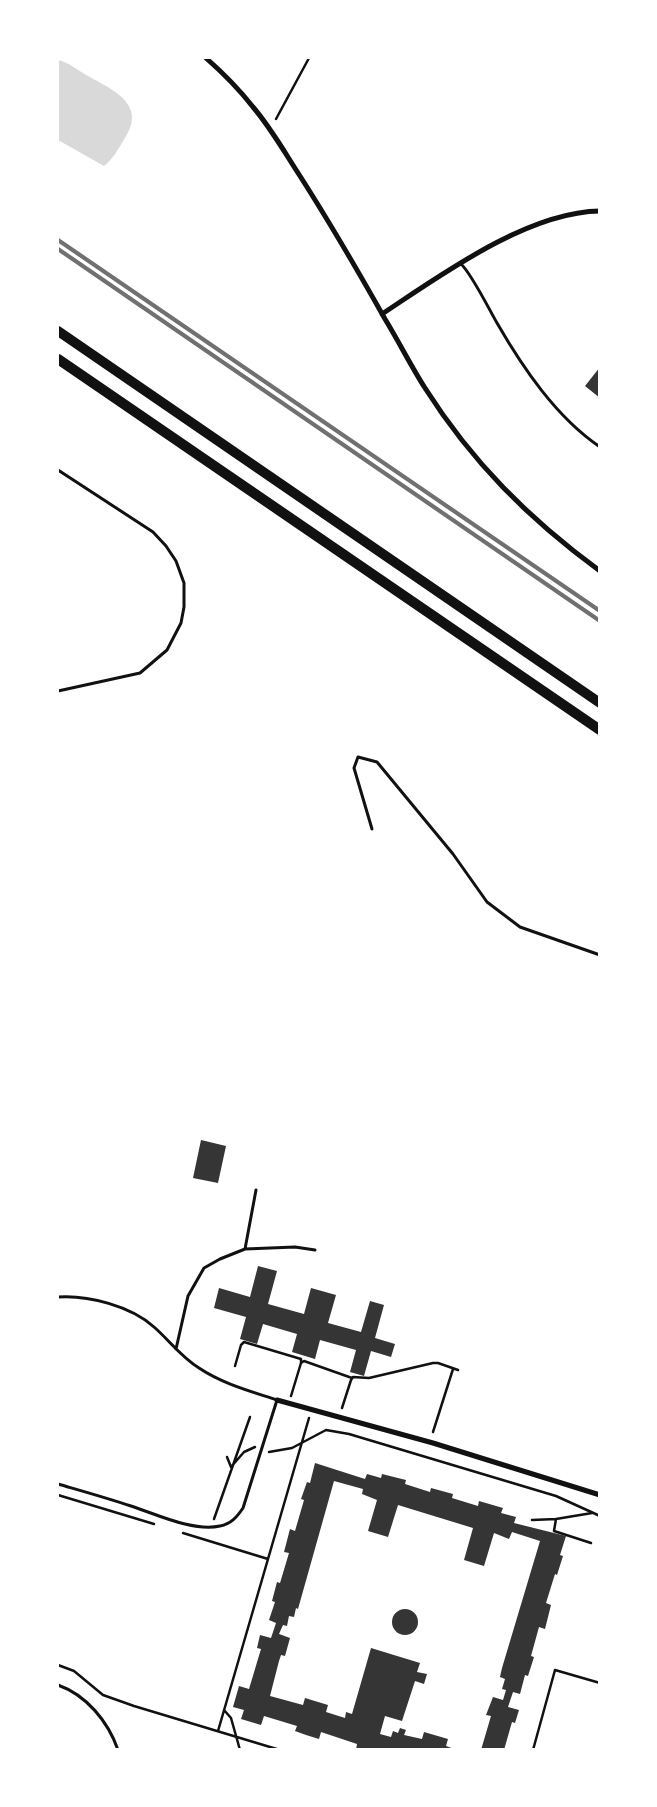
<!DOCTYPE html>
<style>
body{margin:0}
#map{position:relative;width:657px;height:1807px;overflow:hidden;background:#fff;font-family:Karla,sans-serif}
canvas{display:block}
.frame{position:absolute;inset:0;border:59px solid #fff;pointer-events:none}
</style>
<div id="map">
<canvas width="657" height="1807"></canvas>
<div class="frame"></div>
</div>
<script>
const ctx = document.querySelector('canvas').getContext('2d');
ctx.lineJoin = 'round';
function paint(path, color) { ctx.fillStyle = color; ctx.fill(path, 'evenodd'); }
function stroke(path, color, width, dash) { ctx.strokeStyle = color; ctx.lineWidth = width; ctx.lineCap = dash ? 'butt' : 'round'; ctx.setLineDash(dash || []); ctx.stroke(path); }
const water = new Path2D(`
 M58,60c10,2 21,11 30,16 25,14 59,28 37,62 -7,11 -11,20 -21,28l-46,-26z`);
const building = new Path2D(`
 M600,367v31l-15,-12z
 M201,1140l25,6 -8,37 -25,-5z
 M258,1266l19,5 -9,33 36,10 7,-26 25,7 -8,28 33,9 9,-31 14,4 -9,33 20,6 -4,13 -20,-6 -7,25 -14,-4 6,-22 -36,-10 -5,19 -23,-7 5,-18 -34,-10 -6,20 -17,-5 6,-22 -32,-9 5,-20 31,9z
 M315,1463l50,16 2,-5 14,4 1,-4 24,6 -1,4 25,8 1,-4 22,6 -1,4 26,8 1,-5 24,7 -2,5 15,4 -2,6 52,13 -6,19 3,1 -6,19 -2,-1 -9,29 5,2 -6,24 -6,-2 -8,29 3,1 -6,19 -3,-1 -5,19 -7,-2 -5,15 11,3 -4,13 -3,-1 -8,28h-23l10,-34 -5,-1 7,-18 10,3 3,-10 -4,-1 3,-10 -5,-2 2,-9 38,-127 -28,-9 -3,7 -15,-6 -10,33 -20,-6 9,-32 -75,-23 -10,32 -20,-6 9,-31 -15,-6 1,-5 -29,-8 -36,128 -2,-1 -2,9 -5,-1 -2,10 -4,-1 -4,9 11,4 -5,18 -4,-1 -2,6 -9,35 33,9 2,-7 23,7 -2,7 19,6 1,-6 6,2 19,-66 49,15 -3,9 10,2 -3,10 -9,-3 -13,40 -17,-5 -5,18 11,3 2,-6 5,2 2,-5 6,2 -2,5 18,4 2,-7 24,7 -2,7 11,4h-101l1,-6 -36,-12 -2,7 -13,-4 -11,-4 2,-5 -33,-10 -3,9 -20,-6 3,-9 -11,-3 6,-21 10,3 12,-40 -4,-1 3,-13 11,3 5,-15 -7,-3 6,-18 -3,-1 5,-19 3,1 9,-30 -5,-1 6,-23 5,2 9,-31 -3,-1 6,-17 3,1z
 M392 1622a13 13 0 1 1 26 0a13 13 0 1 1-26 0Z`);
const path = new Path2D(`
 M276,119l33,-61
 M235,1366l6,-21 3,-3 57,17v4
 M291,1396l10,-33 3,-2 48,17
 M342,1408l9,-28 2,-3 16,1 64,-15h5l20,7
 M433,1432l20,-63
 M269,1452l23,-4 34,-18 23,4 207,62 44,20
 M227,1457l4,10 13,-15 11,-5
 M58,1495l96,29
 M214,1519l36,-102
 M556,1519l36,-6
 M532,1520l24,-1 -2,12 37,12
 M183,1533l85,26
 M58,1665l16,6 29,24 31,11 146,44
 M224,1710l7,8 9,32
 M218,1731l91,-313
 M533,1750l22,-80 45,13`);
const service = new Path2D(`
 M461,264c10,9 28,45 36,59 26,45 59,94 103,124
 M58,470l95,62 13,14 10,15 8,22v24l-3,16 -14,27 -27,23 -82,18
 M372,829l-18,-61 4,-11 19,5 76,92 34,48 33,25 80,28
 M245,1249l11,-59
 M58,1297c30,-2 73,9 96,30 16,14 27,30 45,41 24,16 51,23 78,32l-34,108c-6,9 -12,16 -23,18 -27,6 -64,-12 -89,-20 -24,-8 -49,-15 -73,-22
 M176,1349l12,-53 16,-28 16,-9 25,-10 50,-2 20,3
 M58,1685c28,10 50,36 60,65`);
const minor = new Path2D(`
 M206,58c17,15 33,31 47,49 18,21 32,46 47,69 30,47 58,95 85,143 14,23 26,47 40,69 47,74 104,131 175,183
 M382,314c59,-39 145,-102 218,-103
 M277,1400l156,43 167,52`);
const primary = new Path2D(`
 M58,331l542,372
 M58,359l542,371`);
const rail = new Path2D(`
 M58,240l542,371
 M58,249l542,372`);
paint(water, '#d9d9d9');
paint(building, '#353535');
stroke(path, '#111', 2.5);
stroke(service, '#111', 3);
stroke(minor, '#111', 5);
stroke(primary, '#111', 10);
stroke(rail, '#707070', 4);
</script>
